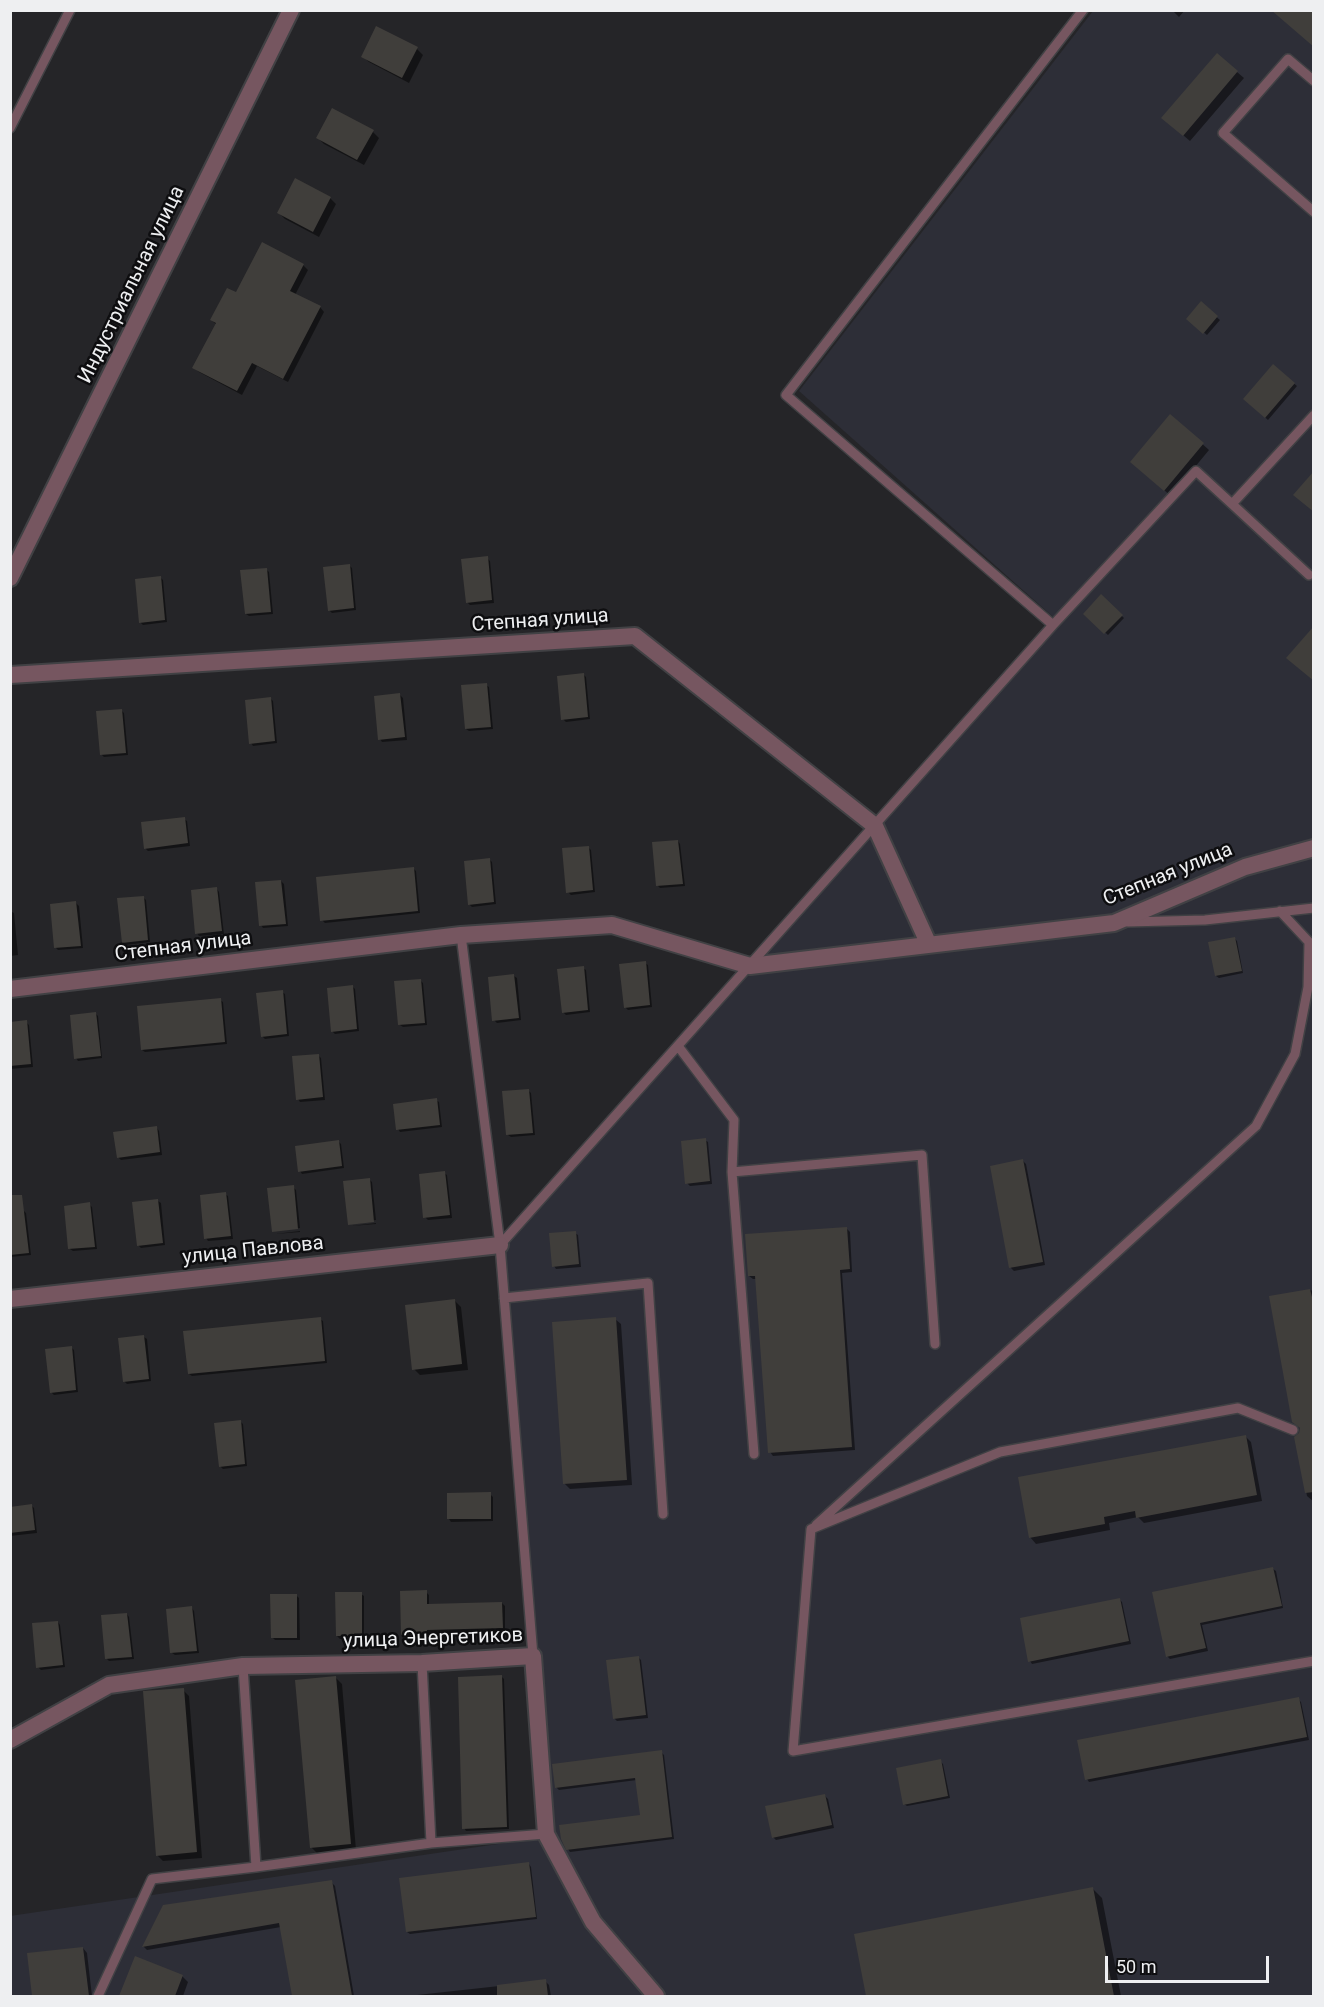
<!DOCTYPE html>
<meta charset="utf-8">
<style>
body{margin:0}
#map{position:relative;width:1324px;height:2007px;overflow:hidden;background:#252528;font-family:Roboto,sans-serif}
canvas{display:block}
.frame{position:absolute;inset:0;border:12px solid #eeeff1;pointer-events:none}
.scale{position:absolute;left:1105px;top:1956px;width:164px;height:27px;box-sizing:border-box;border:3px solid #eeeff1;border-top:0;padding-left:8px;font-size:18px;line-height:21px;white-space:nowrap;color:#eeeff1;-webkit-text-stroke:4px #0e0e10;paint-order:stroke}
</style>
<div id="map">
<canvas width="1324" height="2007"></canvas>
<div class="frame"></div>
<div class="scale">50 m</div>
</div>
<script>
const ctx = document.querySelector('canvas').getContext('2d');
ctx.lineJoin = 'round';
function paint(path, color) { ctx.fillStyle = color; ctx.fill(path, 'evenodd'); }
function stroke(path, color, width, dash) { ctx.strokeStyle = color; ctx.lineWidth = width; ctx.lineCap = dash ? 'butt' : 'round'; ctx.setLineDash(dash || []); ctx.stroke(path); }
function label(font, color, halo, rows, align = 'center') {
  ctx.font = font + ' Roboto,sans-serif'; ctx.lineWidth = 5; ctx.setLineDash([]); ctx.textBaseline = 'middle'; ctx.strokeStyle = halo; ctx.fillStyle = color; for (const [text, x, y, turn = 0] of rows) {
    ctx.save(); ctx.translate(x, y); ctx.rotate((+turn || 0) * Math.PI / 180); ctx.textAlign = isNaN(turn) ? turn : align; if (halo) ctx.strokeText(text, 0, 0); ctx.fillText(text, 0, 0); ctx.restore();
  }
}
const built = new Path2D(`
 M1093,11h220v1985h-1302l-1,-80 542,-80 -47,-591 556,-621 -262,-233z`);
const shadow = new Path2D(`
 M1172,10h13l-6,7z
 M377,28l40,21 6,6 -14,28 -40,-21 -7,-6z
 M1217,55l27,23 -54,63 -20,-17z
 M373,132l6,6 -15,27 -40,-21 -6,-6z
 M330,198l6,6 -17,33 -34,-18 -6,-6z
 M303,265l5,5 -13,25 25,12 4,5 -36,70 -31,-16 -15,29 -43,-23 -5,-4 23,-43 -6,-5 26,-25z
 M1201,304l19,16 -13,15 -19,-16z
 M1273,366l24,20 -29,34 -23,-21z
 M1171,416l38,34 -38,46 -33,-28z
 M487,558l3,3 4,42 -24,2 -3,-3z
 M349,565l3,3 4,42 -24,3 -3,-3z
 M266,569l3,3 4,42 -24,2 -3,-2z
 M160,577l3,3 4,42 -24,3 -3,-3z
 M1101,596l23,22 -16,17 -23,-21z
 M583,674l3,3 4,42 -24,3 -3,-3z
 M486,685l3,2 4,42 -24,2 -3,-2z
 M400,695l3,3 4,42 -25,2 -2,-3z
 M271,699l2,2 4,42 -24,3 -2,-3z
 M121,710l3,3 4,42 -24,2 -3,-3z
 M184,819l3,2 3,25 -42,5 -3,-3z
 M678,841l2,3 5,42 -25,2 -2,-2z
 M588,847l3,3 4,42 -24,3 -3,-3z
 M490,860l2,2 4,42 -24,3 -3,-3z
 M413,868l3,3 4,42 -95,10 -3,-3z
 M281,881l3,3 4,42 -25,2 -2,-3z
 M217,889l2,3 5,42 -25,2 -2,-3z
 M143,897l3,3 4,42 -24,3 -3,-3z
 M76,903l3,3 4,42 -25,2 -2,-2z
 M10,911l4,2 4,42 -8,1z
 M1235,939l2,2 6,32 -24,5 -3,-2z
 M645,963l3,2 4,42 -24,3 -3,-3z
 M583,968l3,2 4,42 -24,3 -3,-3z
 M514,976l3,2 4,42 -24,3 -3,-3z
 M420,980l3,3 4,42 -24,2 -3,-2z
 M353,987l2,2 4,42 -24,3 -3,-3z
 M282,992l3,2 4,42 -24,3 -3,-3z
 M220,1000l3,2 4,42 -82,8 -3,-2z
 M96,1014l2,2 4,42 -24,3 -2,-3z
 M26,1022l3,3 4,42 -23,2v-46z
 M318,1055l3,3 4,42 -25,2 -2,-3z
 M528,1090l3,3 4,42 -24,2 -3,-2z
 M436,1100l3,2 3,25 -42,5 -2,-3z
 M157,1128l2,3 3,24 -41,5 -3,-3z
 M705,1140l3,2 4,42 -22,2 -3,-3z
 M338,1141l3,3 3,24 -42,6 -2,-3z
 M1023,1161l3,3 19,101 -31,6 -3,-3z
 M444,1173l3,2 5,43 -24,2 -3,-3z
 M369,1179l3,3 4,38 -26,3z
 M293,1187l3,3 4,38 -26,3z
 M225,1194l3,2 5,43 -25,2 -2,-3z
 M158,1201l3,2 4,42 -24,3 -3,-3z
 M89,1204l3,3 5,42 -24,2 -3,-2z
 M23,1210l3,3 5,42 -21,2v-45z
 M376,1223v1l-25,2z
 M846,1228l4,4 2,40 -10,1 13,177 -82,6 -3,-4 -13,-173h-4l-4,-3z
 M300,1231v1l-25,2z
 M575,1233l3,2 3,32 -25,2 -2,-3z
 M1314,1290v212l-7,-6 -11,-59 4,-3 1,-5 -8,-8 -23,-124z
 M455,1301l6,6 7,63 -48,5 -6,-6z
 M320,1319l3,2 4,42 -135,13 -3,-2z
 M615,1319l6,5 11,161 -62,4 -6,-6z
 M144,1337l3,2 4,42 -24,3 -3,-3z
 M71,1347l3,3 4,42 -24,3 -3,-3z
 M240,1421l3,3 4,42 -24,3 -3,-3z
 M1245,1436l6,6 11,59 -118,22 -6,-6 -29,6 1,7 -74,14 -6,-7z
 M490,1494l3,3v24l-42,1 -2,-3z
 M32,1506l2,2 3,25 -27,3v-28z
 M1273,1569l3,2 7,37 -81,17 6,26 -38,8 -3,-3 -13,-63z
 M426,1592l3,3v10l73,-2 3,3v25l-76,1v5h-24l-3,-3z
 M361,1594l3,2v42l-24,1 -3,-3z
 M296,1595l3,3 1,42h-25l-2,-2z
 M1120,1600l2,2 9,42 -99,20 -2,-3z
 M192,1608l2,3 5,42 -24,2 -3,-2z
 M127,1614l2,3 5,42 -25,2 -2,-2z
 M58,1622l2,3 5,42 -24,3 -3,-3z
 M638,1657l3,3 7,58 -31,3 -3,-3z
 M502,1677l2,2 5,150 -43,2 -2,-3z
 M336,1678l6,6 14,166 -39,3 -6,-6z
 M183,1690l6,6 13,162 -39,3 -6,-6z
 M1298,1699l3,3 8,38 -220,42 -2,-3z
 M661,1752l3,3 10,84 -104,13 -2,-3 74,-33 -5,-36 -78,10 -3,-3z
 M940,1761l3,3 7,34 -43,8 -3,-2z
 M825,1796l3,3 6,29 -58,12 -3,-3z
 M529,1864l2,3 6,52 -127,15 -3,-2z
 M331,1882l4,4 19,110h-60l-13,-69 -134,23 -4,-4z
 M1093,1889l9,9 19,98h-253l-12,-60z
 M83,1948l4,5 5,43h-58l-5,-41z
 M135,1958l47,18 6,6 -5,14h-62z
 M545,1981l4,4 2,11h-143z`);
const building = new Path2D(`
 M1271,10h43v37z
 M376,26l42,21 -16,31 -41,-21z
 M1217,53l21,18 -55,65 -22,-18z
 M332,108l42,22 -17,30 -41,-22z
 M295,178l36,19 -18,35 -36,-19z
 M262,242l42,22 -14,27 31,15 -38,73 -31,-16 -15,28 -45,-23 24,-45 -6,-3 17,-32 9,4z
 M1201,301l17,15 -15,18 -17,-15z
 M1273,364l22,19 -30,35 -22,-19z
 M1170,414l34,29 -40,48 -34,-29z
 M1314,471v41l-21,-17z
 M488,556l4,44 -26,3 -5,-44z
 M350,564l4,44 -26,3 -5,-44z
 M267,568l4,44 -26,2 -5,-44z
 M161,576l4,44 -26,3 -4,-44z
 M1101,594l22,21 -19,19 -21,-20z
 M1314,626v55l-28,-23z
 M584,673l4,44 -27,3 -4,-44z
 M487,683l4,44 -26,2 -4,-44z
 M400,693l5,44 -27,3 -4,-44z
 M271,697l4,44 -26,3 -4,-44z
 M122,709l4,44 -26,2 -4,-44z
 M185,817l3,26 -44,6 -3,-27z
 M678,840l5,44 -27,2 -4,-44z
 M589,846l4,44 -27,3 -4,-45z
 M490,858l4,44 -26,3 -4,-44z
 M414,867l4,44 -98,10 -4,-44z
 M281,880l5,44 -27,2 -4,-44z
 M217,887l5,44 -27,3 -4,-44z
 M144,896l4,44 -26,3 -5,-45z
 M76,901l5,45 -27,2 -4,-44z
 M1235,937l7,34 -27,5 -7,-34z
 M646,961l4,44 -26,3 -5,-44z
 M584,966l4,44 -26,3 -5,-44z
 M514,974l5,44 -27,3 -4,-44z
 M421,979l4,44 -27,2 -4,-44z
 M353,985l4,44 -26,3 -4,-44z
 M283,990l4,44 -26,3 -5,-44z
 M221,998l4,44 -84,8 -4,-44z
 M96,1012l5,44 -27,3 -4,-44z
 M27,1020l4,44 -21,2v-44z
 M319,1054l4,43 -27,3 -4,-44z
 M529,1089l4,44 -27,2 -4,-44z
 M437,1098l3,27 -44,5 -3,-26z
 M157,1126l3,26 -43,6 -4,-26z
 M706,1138l4,43 -25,3 -4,-43z
 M339,1140l3,26 -44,6 -3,-26z
 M1023,1159l20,103 -34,6 -19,-102z
 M445,1171l5,44 -27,3 -4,-44z
 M370,1178l4,44 -26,3 -5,-44z
 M294,1185l4,44 -26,3 -5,-44z
 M226,1192l5,44 -27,3 -4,-44z
 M10,1195h12l7,58 -19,2z
 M158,1199l5,44 -26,3 -5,-44z
 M90,1202l5,45 -27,2 -4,-43z
 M847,1227l3,42 -10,1 12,177 -84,6 -13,-177h-7l-3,-42z
 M576,1231l3,33 -27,3 -3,-34z
 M1310,1289l4,16v187l-9,1 -11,-56 5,-4 1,-5 -8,-6 -23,-126z
 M455,1299l7,65 -50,6 -7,-65z
 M321,1317l4,44 -137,13 -5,-43z
 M616,1317l11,163 -64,4 -11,-162z
 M144,1335l5,44 -26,3 -5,-44z
 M72,1346l4,44 -26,3 -5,-44z
 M241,1420l4,44 -26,3 -5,-44z
 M1246,1435l11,60 -121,23 -1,-7 -31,6 1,7 -76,14 -11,-61z
 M491,1492v27h-44v-26z
 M32,1504l3,26 -25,3v-26z
 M1273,1567l9,39 -82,17 6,25 -40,9 -14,-65z
 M427,1590v14l75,-2 1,26 -76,2v4l-26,1 -1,-44z
 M335,1592h27v44h-26z
 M270,1594h27v44h-26z
 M1120,1598l9,43 -101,21 -8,-44z
 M192,1606l5,45 -27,2 -4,-44z
 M127,1613l5,44 -27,2 -4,-44z
 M58,1621l5,44 -27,3 -4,-45z
 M639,1656l7,59 -33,4 -7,-59z
 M502,1675l5,152 -45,2 -4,-152z
 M336,1676l15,168 -41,4 -15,-168z
 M184,1688l13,164 -41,4 -13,-165z
 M1299,1697l8,40 -222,43 -8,-40z
 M662,1750l10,87 -106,13 -5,-11 -2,-14 81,-10 -5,-37 -80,10 -3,-24z
 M941,1759l7,37 -45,9 -7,-37z
 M825,1794l7,31 -60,13 -7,-32z
 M529,1862l7,55 -130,15 -7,-54z
 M332,1880l20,116h-60l-13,-73 -137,24 21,-42z
 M1093,1887l21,109h-248l-12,-62z
 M83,1947l6,49h-57l-5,-43z
 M135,1956l48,19 -8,21h-56z
 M546,1979l2,17h-51v-11z`);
const service = new Path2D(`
 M1314,81l-26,-22 -65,74 91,79
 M10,128l60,-118
 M1232,504l77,71
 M1053,625l143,-154 36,33 82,-89
 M1128,922l77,-2 109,-12
 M461,935l39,310 33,411
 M678,1046l56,74 -2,52 22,282
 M732,1172l190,-17 13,189
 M500,1245l553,-620 -267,-230 297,-385
 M504,1298l144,-15 15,231
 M1293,1430l-55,-22 -238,44 -189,77 -18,222 521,-90
 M816,1525l440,-399 39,-72 13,-67 1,-45 -29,-31
 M422,1663l9,180
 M243,1666l13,201
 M98,1996l54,-117 104,-12 175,-24 115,-9`);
const minor = new Path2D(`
 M10,675l625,-39 240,190 54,119
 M10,989l451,-54 151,-10 138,41 364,-43 131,-56 69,-19
 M10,1299l490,-54
 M10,1740l99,-55 134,-19 179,-3 111,-7 13,178 47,88 63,74`);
const tertiary = new Path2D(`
 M10,578l281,-568`);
const streetNames = [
 ["Индустриальная улица",132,285,-64],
 ["Степная улица",540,621,-4],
 ["Степная улица",1168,875,-22],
 ["Степная улица",183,947,-7],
 ["улица Павлова",253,1251,-6],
 ["улица Энергетиков",433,1639,-2]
];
paint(built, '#2d2e37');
paint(shadow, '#0007');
paint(building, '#403e3b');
stroke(service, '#414144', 12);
stroke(minor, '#414144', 20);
stroke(tertiary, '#414144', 20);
stroke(service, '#765660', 9);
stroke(minor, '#765660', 16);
stroke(tertiary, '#765660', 16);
label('20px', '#eeeff1', '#0e0e10', streetNames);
</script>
